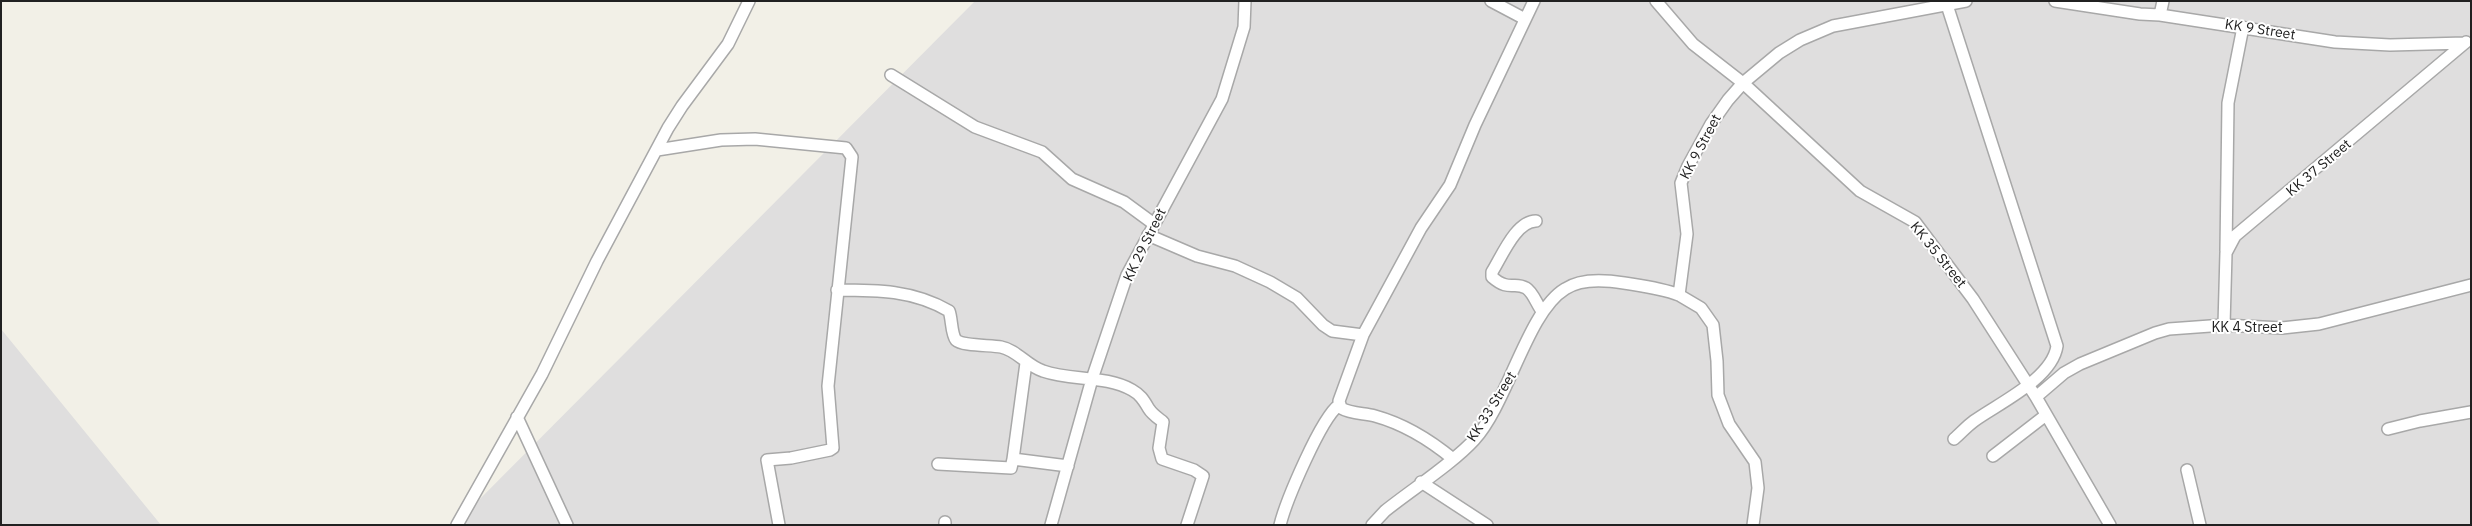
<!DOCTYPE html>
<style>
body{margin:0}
#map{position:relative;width:2472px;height:526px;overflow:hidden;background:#f2f0e7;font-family:"IBM Plex Sans",sans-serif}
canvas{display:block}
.frame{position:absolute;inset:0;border:2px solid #212121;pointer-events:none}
</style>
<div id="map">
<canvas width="2472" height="526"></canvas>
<div class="frame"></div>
</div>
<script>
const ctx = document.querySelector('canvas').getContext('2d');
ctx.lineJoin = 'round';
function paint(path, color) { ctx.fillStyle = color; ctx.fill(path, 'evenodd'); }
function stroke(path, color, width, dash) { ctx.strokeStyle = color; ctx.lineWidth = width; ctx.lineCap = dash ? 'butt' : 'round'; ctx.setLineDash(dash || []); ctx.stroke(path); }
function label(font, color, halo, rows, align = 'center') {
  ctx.font = font + ' "IBM Plex Sans",sans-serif'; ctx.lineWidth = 4; ctx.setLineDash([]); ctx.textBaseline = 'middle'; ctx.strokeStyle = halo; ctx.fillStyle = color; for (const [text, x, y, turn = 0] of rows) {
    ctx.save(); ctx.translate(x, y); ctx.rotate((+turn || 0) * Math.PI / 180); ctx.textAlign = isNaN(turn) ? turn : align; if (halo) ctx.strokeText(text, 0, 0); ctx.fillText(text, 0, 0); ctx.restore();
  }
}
const residential = new Path2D(`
 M975,1h1496v524h-2017z
 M1,329l160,196h-160z`);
const minor = new Path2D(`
 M1491,1l34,18
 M1656,1l37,43 50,39 117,108 55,31 58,77 63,98 74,128
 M2055,1l85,13 20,1 175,27 55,3 75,-2
 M1947,5l110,341c-5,33 -58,57 -83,75 -7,5 -13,12 -20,18
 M2160,15l3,-14
 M891,75l84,52 67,25 30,27 52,23 30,22
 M657,150l64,-10 34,-1 91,9 6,9 -24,229 5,62 -3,2 -39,8 -24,2 12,65
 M1536,221c-20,0 -34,35 -44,51v5c17,15 22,4 34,11 7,4 11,17 16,23
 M1148,235l49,21 38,10 35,16 27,16 26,27 9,6 31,4
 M2226,251l2,-148 15,-76
 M837,290c40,0 76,0 112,21 3,7 2,23 7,29 6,6 35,5 45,7 16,3 26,19 42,24 28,10 62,4 89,19 9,5 12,11 17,19 3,5 9,9 14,13l-4,26 3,11 32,11 9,6 -16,49
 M2224,325l2,-72 9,-17 231,-194
 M1026,363l-13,96 55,7
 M2036,397l28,-24 16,-9 75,-31 14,-4 55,-4 58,3 37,-4 152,-39
 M517,417l50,108
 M2388,429l32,-8 51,-9
 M1993,456l53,-41
 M1453,459c-23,-19 -49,-35 -78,-43 -11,-3 -24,-2 -34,-8l-2,-7 24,-66 58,-107 29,-43 25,-60 59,-124
 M938,464l73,4 2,-9
 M2187,470l13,55
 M1421,482l66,43
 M457,525l85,-151 55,-113 71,-133 14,-22 46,-62 21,-43
 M945,525v-3
 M1051,525l41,-146 35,-104 95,-176 22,-72 1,-26
 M1280,525c6,-24 41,-107 59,-120
 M1372,525l13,-14c26,-21 67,-47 89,-71 34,-37 53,-128 91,-151 16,-11 41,-9 59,-6 19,3 37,5 55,12
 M1753,525l5,-37 -3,-26 -26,-38 -11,-29 -1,-34 -4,-36 -12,-17 -22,-13 8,-61 -6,-51 7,-17 23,-42 17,-24 15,-17 36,-30 21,-13 33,-14 133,-25`);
const streetNames = [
 ["KK 9 Street",2260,30,9],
 ["KK 9 Street",1701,147,-62],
 ["KK 37 Street",2319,168,-40],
 ["KK 29 Street",1145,245,-64],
 ["KK 35 Street",1938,255,51],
 ["KK 4 Street",2247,328],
 ["KK 33 Street",1492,407,-58]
];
paint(residential, '#dfdede');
stroke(minor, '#a8a8a8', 14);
stroke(minor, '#fff', 11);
label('14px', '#212121', '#fff', streetNames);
</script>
